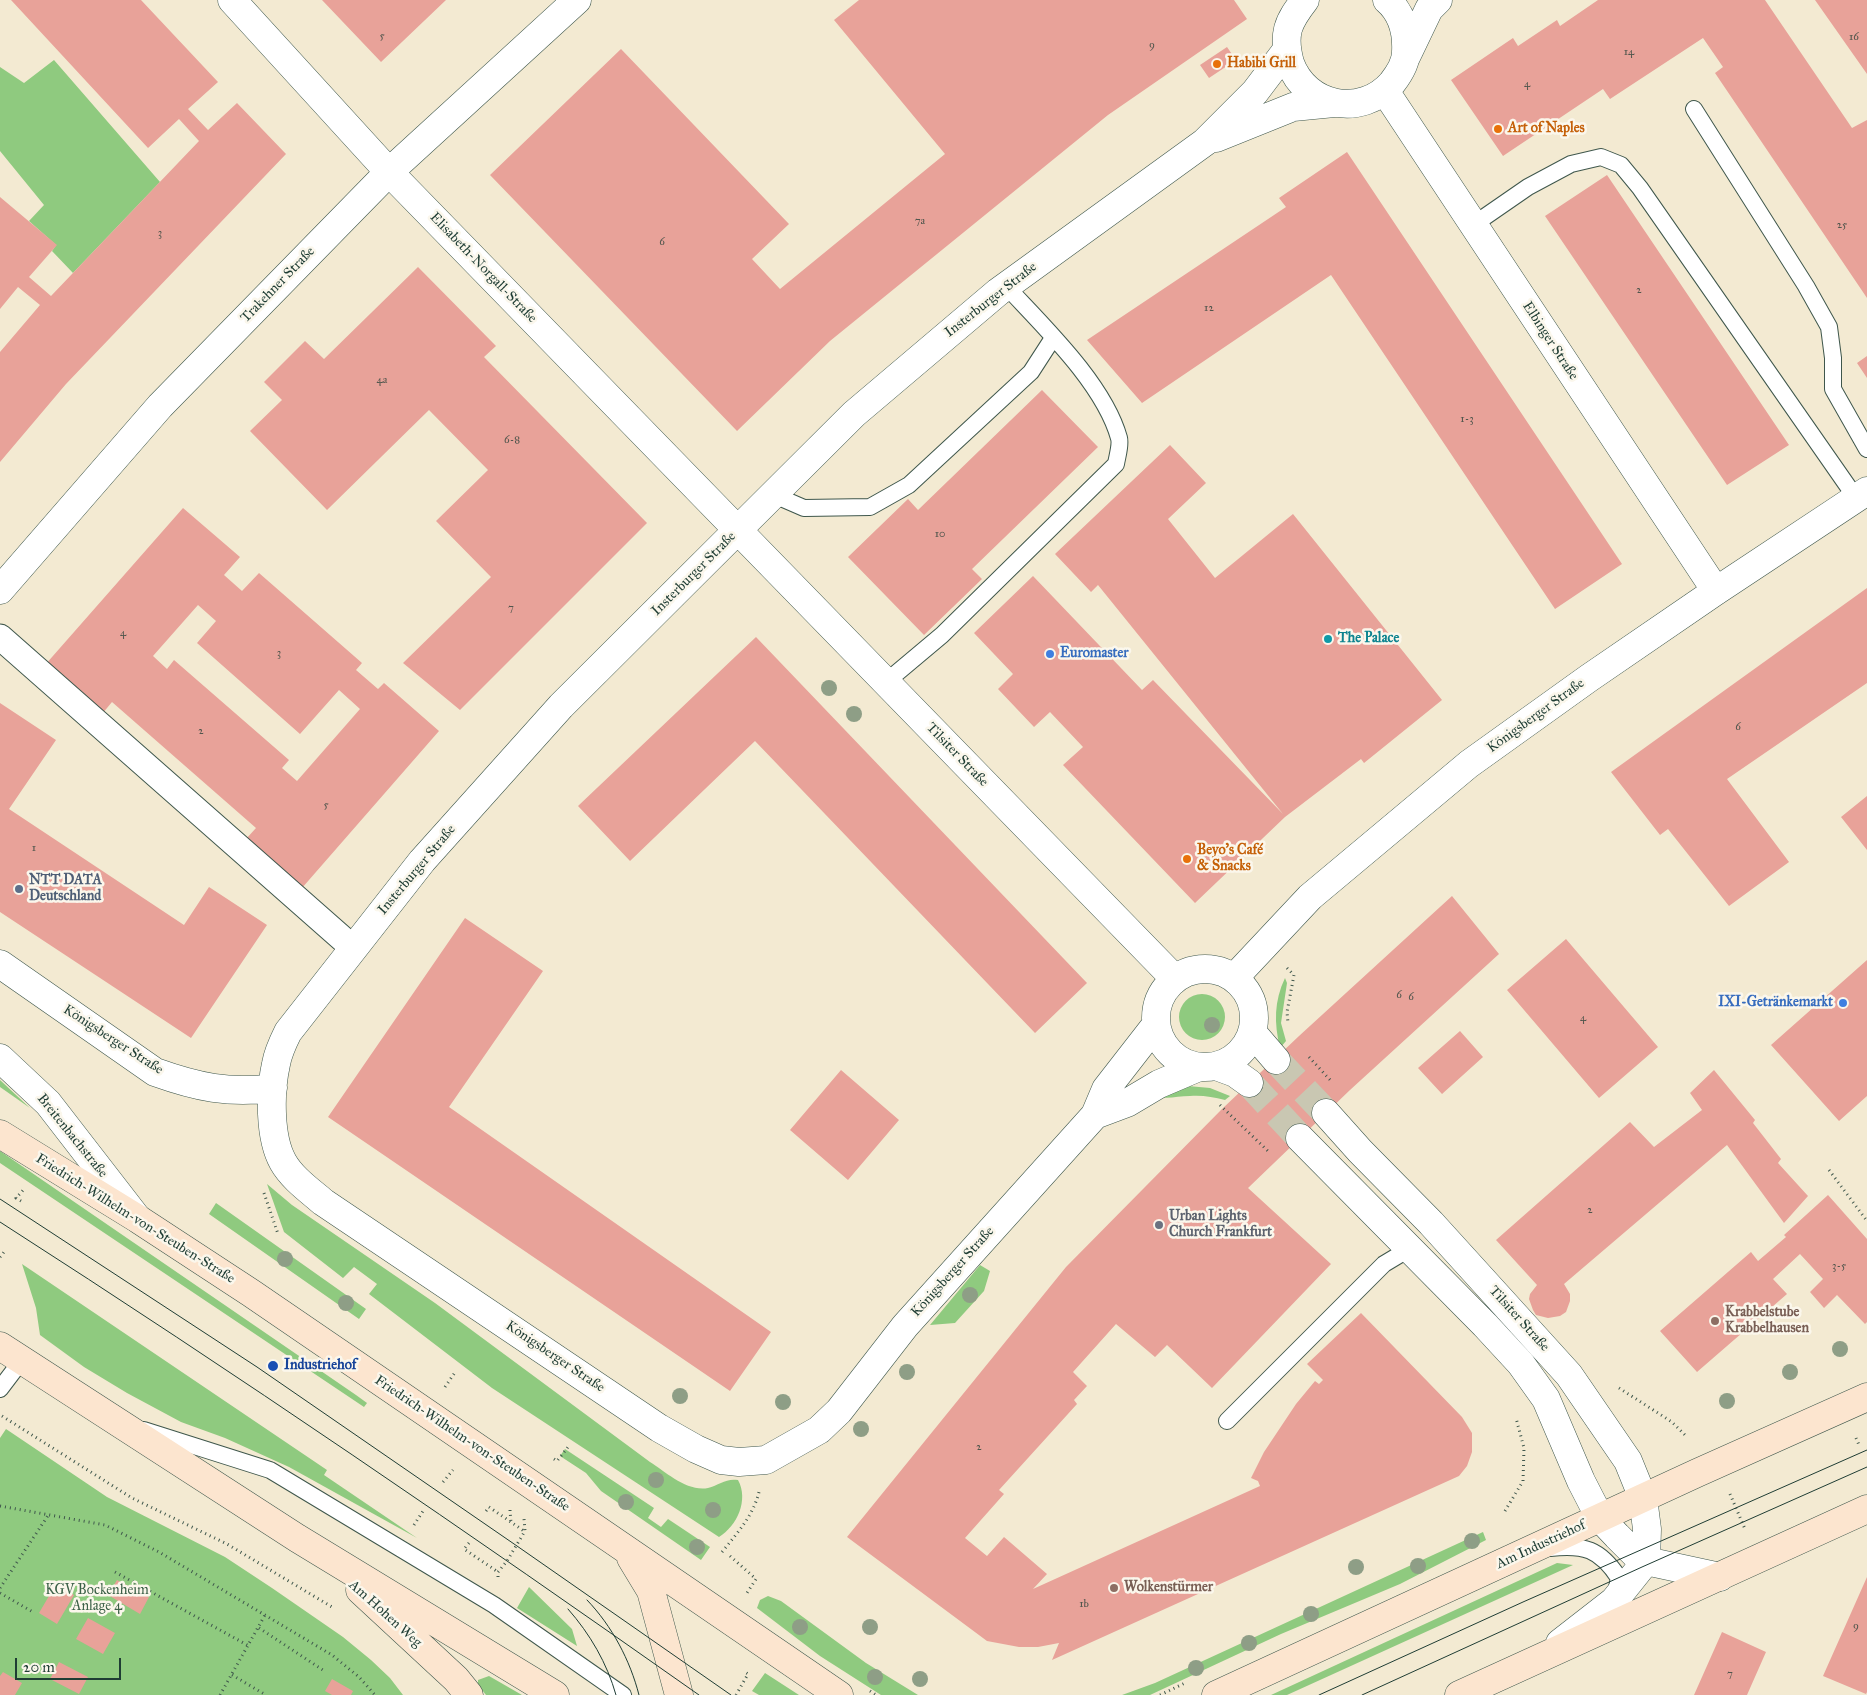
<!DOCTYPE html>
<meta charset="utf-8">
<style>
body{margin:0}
#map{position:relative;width:1867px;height:1695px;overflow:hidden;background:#f3ead2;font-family:"IM FELL Great Primer",serif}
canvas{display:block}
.scale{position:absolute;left:15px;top:1658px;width:106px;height:22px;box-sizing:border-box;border:2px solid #1f3d34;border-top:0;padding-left:6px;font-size:15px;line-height:18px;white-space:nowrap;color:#1f3d34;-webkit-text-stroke:4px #fbf7ec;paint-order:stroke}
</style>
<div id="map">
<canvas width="1867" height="1695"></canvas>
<div class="scale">20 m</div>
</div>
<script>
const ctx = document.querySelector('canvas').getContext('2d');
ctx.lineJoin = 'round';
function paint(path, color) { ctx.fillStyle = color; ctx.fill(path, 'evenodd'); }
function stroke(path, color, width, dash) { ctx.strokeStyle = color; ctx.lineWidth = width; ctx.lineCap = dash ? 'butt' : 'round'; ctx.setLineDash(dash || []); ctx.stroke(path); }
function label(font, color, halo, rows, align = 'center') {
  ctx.font = font + ' "IM FELL Great Primer",serif'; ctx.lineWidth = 5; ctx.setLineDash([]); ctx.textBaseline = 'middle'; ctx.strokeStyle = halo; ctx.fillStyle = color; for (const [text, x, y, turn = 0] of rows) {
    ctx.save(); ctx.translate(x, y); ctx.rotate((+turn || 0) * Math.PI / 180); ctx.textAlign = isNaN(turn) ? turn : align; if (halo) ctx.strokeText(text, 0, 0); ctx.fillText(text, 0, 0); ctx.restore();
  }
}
const green = new Path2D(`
 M54,60l106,122 -87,91 -21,-22 4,-6 -27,-24 15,-16 -44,-54v-84l24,16z
 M1285,978l2,5 -6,40 5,18 -6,7c-6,-25 -6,-47 5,-70z
 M1179 1017a23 23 0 1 1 46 0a23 23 0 1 1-46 0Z
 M0,1080l30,28 -30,-21z
 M1188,1086l22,2 20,8 -5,4c-12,-3 -23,-5 -35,-4 -11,0 -21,3 -32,1z
 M0,1151l356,244 11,8 -3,4 -364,-244z
 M267,1184l25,21 143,98 215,159c16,10 37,30 58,26 11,-3 18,-10 30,-8 11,20 -1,46 -19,57l-227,-149 -123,-94 8,-10 -23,-17 -11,11 -59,-46z
 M216,1203l150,106 -7,10 -150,-105z
 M22,1264l305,206 -3,5 93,63 -128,-71 -64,-29 -44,-16 -54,-29 -43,-26 -44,-32 -4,-27z
 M980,1265l10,6 -6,20 -29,32 -25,2z
 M6,1429l101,68 118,60 47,31 71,49 28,23 19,18 13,17h-403v-257z
 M565,1449l89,59 -6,10 13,9 7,-8 42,28 -9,13 -100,-69 -15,-18 -26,-17z
 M1483,1532l3,8 -86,44 -119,50 -131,61h-28l33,-12z
 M1557,1563l16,2 -286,130h-16z
 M529,1587l43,42 5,17 -60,-38z
 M768,1596l13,5 85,62 52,32h-37l-61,-39 -63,-48 3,-8z
 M765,1673l34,22h-40l-7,-4z
 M489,1676l33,19h-36l-8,-10v-5z`);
const building = new Path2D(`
 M11,0h130l77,82 -30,27 20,21 29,-27 49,51 -220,230 -66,78v-110l40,-47 -22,-18 -18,22v-112l57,48 -28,32 22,19 148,-155 -20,-22 -31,29z
 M322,0h124l-65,62z
 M859,0h375l13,19 -139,96 -278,226 -93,90 -247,-256 131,-126 168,175 -37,35 28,30 165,-135 -111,-134z
 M1598,0h167l87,128 15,-8v178l-152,-225 8,-6 -20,-29 -93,61 -7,-10 -100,67 -52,-76 62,-42 5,8 39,-26 3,6z
 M1815,0h52v74z
 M1227,47l9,13 -27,18 -9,-13z
 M1347,152l275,412 -67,45 -224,-334 -189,128 -55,-63 199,-133 -7,-9z
 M1607,175l182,270 -62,40 -182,-269z
 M418,267l78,79 -12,11 163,166 -187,187 -57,-47 88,-86 -55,-56 52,-51 -59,-60 -102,100 -77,-79 32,-31 -18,-18 41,-41 19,18z
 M1867,356v22l-10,-15z
 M1042,390l56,57 -126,122 10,10 -58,56 -76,-78 60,-58 10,11z
 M1170,445l36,38 -38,36 47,59 78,-64 149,186 -78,63 -3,-4 -76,58 -90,86 -132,-138 20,-18 -33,-35 -16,15 -36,-38 15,-15 -39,-41 59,-57 109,114 11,-10 130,134 -185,-229 -7,7 -36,-38z
 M183,508l57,49 -16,18 18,16 17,-18 103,90 -6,7 22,19 6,-6 55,48 -137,157 -56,-49 10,-11 -144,-126 -10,12 -57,-49zM198,605l18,16 -19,22 103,91 39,-44 21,19 -63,72 -15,-13 7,-8 -115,-100 -7,9 -14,-13z
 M1867,588v95l-140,96 62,83 -60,44 -61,-77 -8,6 -49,-63z
 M756,637l331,346 -52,50 -280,-292 -125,120 -52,-55z
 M0,703l56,37 -47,69 175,116 25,-38 58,38 -76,113 -191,-126z
 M1867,796v54l-26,-33z
 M1452,896l47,58 -149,136 -102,98 83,76 -119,124 -45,-43 -12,12 -39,-33 -43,48 14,14 -13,14 3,4 -78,86 5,4 -39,44 22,18 17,-19 43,37 -14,15 227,-103 -2,-5 -7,-3 13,-26 32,-48 19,-23 4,3 4,-4 -16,-16 54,-51 101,104 10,16v19l-5,14 -8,10 -407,184 7,-17 -21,4h-19l-32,-6 -140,-104 219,-270 156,-158 77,-73z
 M465,918l78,53 -94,136 322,225 -41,59 -402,-274z
 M1566,939l92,108 -59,51 -92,-108z
 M1867,960v136l-28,25 -68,-76z
 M1460,1031l23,26 -41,37 -24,-26z
 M841,1070l58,50 -51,60 -58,-50z
 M1714,1070l41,50 -2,3 28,36 -3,4 30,33 -24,27 -57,-78 -163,139 6,10v7l-4,11 -6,4 -12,2 -12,-3 -3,-5 -4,-11 1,-5 7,-9 -41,-45 134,-118 24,25 48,-37 -12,-17z
 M1828,1195l39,44v83l-2,2 -28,-29 -13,13 -14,-16 13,-13 -23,-25 -27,25 14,15 -90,78 -37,-41 91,-79 7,9 28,-24 -2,-2z
 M1867,1577v115l-1,2 -43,-18z
 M117,1580l32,17 -9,17 -32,-19z
 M56,1584l18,11 -17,29 -18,-11z
 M88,1618l27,15 -12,21 -27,-15z
 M1722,1632l44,20 -19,43h-53z
 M59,1662l29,15 -9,17 -29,-15z
 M3,1672l19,11 -7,12h-15v-19z
 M332,1679l21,12 -2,4h-19l-7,-4z`);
const minorTunnel = new Path2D(`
 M1276,1060l50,53
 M1249,1083l51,55`);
const path = new Path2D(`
 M1287,968l7,7 -7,37 1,11
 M1309,1057l23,25
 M1220,1105l50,48
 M1829,1170l38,51
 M264,1193l14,41
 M21,1201l-5,-3 9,-10
 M0,1257l4,-5
 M445,1387l11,-16
 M1619,1388l53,34 14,14
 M2,1416l130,82 95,46 105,63
 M1856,1438l3,7
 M554,1459l3,2 11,-14
 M443,1482l10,-12
 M1730,1494l15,35
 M0,1506l105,19 54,27 173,103 27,22 16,18
 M510,1510l1,13
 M486,1511l3,-4 35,24
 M1505,1511l18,-30 1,-33 -8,-30
 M414,1525l9,-14
 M469,1543l-5,6 34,23
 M722,1552c16,-20 31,-36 37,-60
 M730,1556l26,23 -9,14
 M115,1572l134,74
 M498,1577v-5l9,-11 18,-30 -1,-12
 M0,1588l49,-74
 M0,1593l33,19
 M259,1628l64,42
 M232,1675l34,20
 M870,1691l6,4
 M220,1695l45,-80
 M736,1695l12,-21 -3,-2
 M1160,1695l25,-12`);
const service = new Path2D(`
 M1694,109l112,177 23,41 4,31v31l34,60
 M1473,225l55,-38 43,-23 30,-7 20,8 19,23 216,310
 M774,495l30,13 66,-1 39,-22 122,-113 22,-34
 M886,682l56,-47 174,-171c1,-7 5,-19 3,-26 -15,-54 -75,-111 -113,-152
 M0,1389l22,-29
 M1227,1421l157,-157 25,-15
 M144,1430l126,40 224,135 129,90
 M1550,1548c34,-4 50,1 69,30l-4,19`);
const pedestrian = new Path2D(`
 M0,637l353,311`);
const minor = new Path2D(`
 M232,0l157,172 786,807
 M1305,0c-7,9 -14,18 -17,29 -3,12 -1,23 2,34 16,44 71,55 102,20 7,-9 14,-20 14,-31 1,-19 -4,-39 -19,-52
 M1406,57l23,-48 9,-9
 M1385,91l331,500
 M1216,138l77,-31 41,-4
 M0,590l160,-184 229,-234 188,-172
 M0,964l155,108c42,15 74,22 118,16
 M1156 1018a49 49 0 1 1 98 0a49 49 0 1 1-98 0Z
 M1234,978l76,-81 159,-133 120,-86 127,-87 151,-100
 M1155,1026l-49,63 -11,26 32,-12 32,-19 40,-17
 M1252,1032l24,28
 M0,1058l48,45 89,115
 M1216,1066l19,7 14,10
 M1326,1113l34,38 71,72 138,152 59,86 15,37 4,31 -1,32 -32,40 -54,42
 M1095,1115l-190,211 -66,85 -20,19 -53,30 -27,2 -18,-2 -25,-11 -37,-21 -336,-226c-14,-12 -31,-24 -40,-40 -14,-25 -13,-71 -7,-98 2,-12 7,-22 12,-32l134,-171 139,-155 293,-292 144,-122 207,-150 50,-50 31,-41
 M1300,1138l185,187 36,39 25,35 35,82 19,37 17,18 17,17 12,8 74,16`);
const secondary = new Path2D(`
 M0,1134l138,85 113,74 588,402
 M0,1346l297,192 258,157
 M631,1558l20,33 28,104
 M360,1590l96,89 13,16
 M1216,1695l481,-222 170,-76
 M1459,1695l408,-186`);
const tram = new Path2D(`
 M0,1199l257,168 260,179 214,149
 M0,1222c237,152 469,311 699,473
 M587,1600c25,26 43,60 52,95
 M568,1609c22,25 39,54 48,86
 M1319,1695l204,-93 344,-152
 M1362,1695l280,-128 225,-100`);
const trees = [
 [829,688],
 [854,714],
 [1212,1025],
 [285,1259],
 [970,1295],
 [346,1303],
 [1840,1349],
 [907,1372],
 [1790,1372],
 [680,1396],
 [1727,1401],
 [783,1402],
 [861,1429],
 [656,1480],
 [626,1502],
 [713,1510],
 [1472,1541],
 [697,1547],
 [1418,1566],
 [1356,1567],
 [1311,1614],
 [800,1627],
 [870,1627],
 [1249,1643],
 [1196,1668],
 [875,1677],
 [920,1679]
];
const markers = [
 [1217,64,5,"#e8710a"],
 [1498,129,5,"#e8710a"],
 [1328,639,5,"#0f9aa8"],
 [1050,654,5,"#3f7fe0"],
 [1187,859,5,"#e8710a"],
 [19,889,5,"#5c6f8a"],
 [1843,1003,5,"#3f7fe0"],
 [1159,1225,5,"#6b7280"],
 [1715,1321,5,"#8d6e63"],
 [273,1366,6,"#1a4fb4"],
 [1114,1588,5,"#8d6e63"]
];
const numberNames = [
 ["5",382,36],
 ["16",1854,37],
 ["9",1152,45],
 ["14",1629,52],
 ["4",1527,84],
 ["7a",920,221],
 ["25",1842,225],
 ["3",160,233],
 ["6",662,242],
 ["2",1639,290],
 ["12",1209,308],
 ["4a",382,380],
 ["1-3",1467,419],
 ["6-8",512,440],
 ["10",940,534],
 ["7",511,608],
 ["4",123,633],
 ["3",279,653],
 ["6",1738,727],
 ["2",201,731],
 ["5",326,805],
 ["1",34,848],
 ["6",1399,995],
 ["6",1411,997],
 ["4",1583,1018],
 ["2",1590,1210],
 ["3-5",1839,1266],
 ["2",979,1447],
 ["1b",1084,1604],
 ["9",1856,1626],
 ["7",1730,1674]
];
const foodNames = [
 ["Habibi Grill",1227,64],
 ["Art of Naples",1508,129],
 ["Beyo's Café",1197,851],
 ["& Snacks",1197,867]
];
const streetNames = [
 ["Elisabeth-Norgall-Straße",483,268,46],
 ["Trakehner Straße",278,285,-46],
 ["Insterburger Straße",991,300,-38],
 ["Elbinger Straße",1550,341,57],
 ["Insterburger Straße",694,574,-45],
 ["Königsberger Straße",1536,716,-36],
 ["Tilsiter Straße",957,755,46],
 ["Insterburger Straße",417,870,-50],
 ["Königsberger Straße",113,1040,33],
 ["Breitenbachstraße",72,1136,51],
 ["Friedrich-Wilhelm-von-Steuben-Straße",135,1219,32],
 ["Königsberger Straße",953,1272,-48],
 ["Tilsiter Straße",1519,1319,48],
 ["Königsberger Straße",555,1357,34],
 ["Friedrich-Wilhelm-von-Steuben-Straße",472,1444,34],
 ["Am Industriehof",1541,1545,-25],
 ["Am Hohen Weg",385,1614,42]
];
const cultureNames = [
 ["The Palace",1338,639]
];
const shopNames = [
 ["Euromaster",1060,654],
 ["IXI-Getränkemarkt",1833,1003,"right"]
];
const serviceNames = [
 ["NTT DATA",29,881],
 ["Deutschland",29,897]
];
const worshipNames = [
 ["Urban Lights",1169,1217],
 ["Church Frankfurt",1169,1233]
];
const educationNames = [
 ["Krabbelstube",1725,1313],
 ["Krabbelhausen",1725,1329],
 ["Wolkenstürmer",1124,1588]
];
const transitNames = [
 ["Industriehof",284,1366]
];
const parkNames = [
 ["KGV Bockenheim",97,1591],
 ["Anlage 4",97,1607]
];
paint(green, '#8fca7f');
paint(building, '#e8a299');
stroke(minorTunnel, '#c9c7b2', 28, [28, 14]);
stroke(service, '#3f574c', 18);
stroke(pedestrian, '#3f574c', 27);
stroke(minor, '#3f574c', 29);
stroke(secondary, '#3f574c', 29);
stroke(path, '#3f574c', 3, [1, 4]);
stroke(service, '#fff', 16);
stroke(pedestrian, '#fff', 25);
stroke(minor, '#fff', 28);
stroke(secondary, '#fce5cf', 28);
stroke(tram, '#1f3d34', 1);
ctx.fillStyle = '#8e9e86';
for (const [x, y] of trees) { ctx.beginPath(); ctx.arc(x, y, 8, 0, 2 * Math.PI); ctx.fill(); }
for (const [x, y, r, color] of markers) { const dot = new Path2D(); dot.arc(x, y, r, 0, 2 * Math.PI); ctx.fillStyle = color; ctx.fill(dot); stroke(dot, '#fbf7ec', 2); }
label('11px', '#51564d', null, numberNames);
label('bold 14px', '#c56008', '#fbf7ec', foodNames, 'left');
label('14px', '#1f3d34', '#fbf7ec', streetNames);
label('bold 14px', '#0d838f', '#fbf7ec', cultureNames, 'left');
label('bold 14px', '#366cbe', '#fbf7ec', shopNames, 'left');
label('bold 14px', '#4e5e75', '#fbf7ec', serviceNames, 'left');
label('bold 14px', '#5b616d', '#fbf7ec', worshipNames, 'left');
label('bold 14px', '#785e54', '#fbf7ec', educationNames, 'left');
label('bold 14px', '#164399', '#fbf7ec', transitNames, 'left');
label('14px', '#3b6047', '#fbf7ec', parkNames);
</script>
